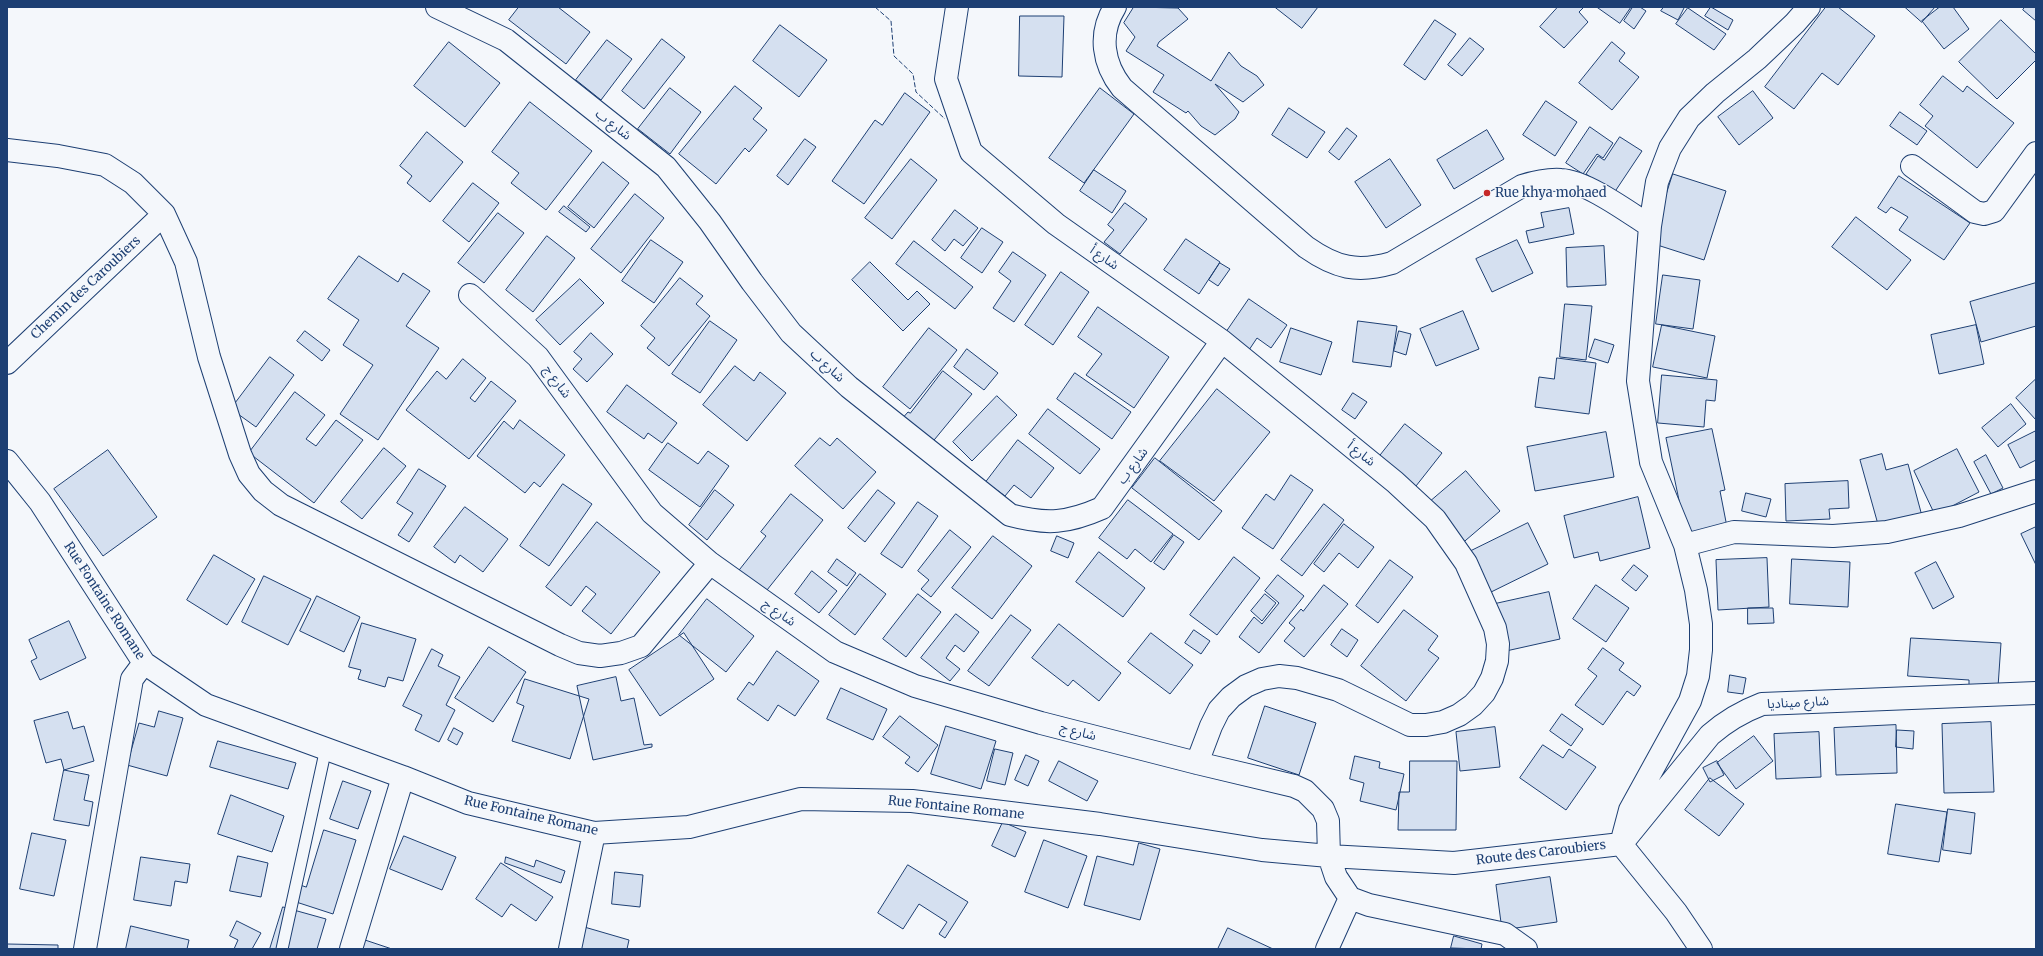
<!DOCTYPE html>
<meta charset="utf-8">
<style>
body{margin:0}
#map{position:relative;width:2043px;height:956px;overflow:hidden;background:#f4f7fb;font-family:Merriweather,serif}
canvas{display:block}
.frame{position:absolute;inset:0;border:8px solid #1d3f73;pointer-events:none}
</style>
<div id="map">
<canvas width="2043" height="956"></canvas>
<div class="frame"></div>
</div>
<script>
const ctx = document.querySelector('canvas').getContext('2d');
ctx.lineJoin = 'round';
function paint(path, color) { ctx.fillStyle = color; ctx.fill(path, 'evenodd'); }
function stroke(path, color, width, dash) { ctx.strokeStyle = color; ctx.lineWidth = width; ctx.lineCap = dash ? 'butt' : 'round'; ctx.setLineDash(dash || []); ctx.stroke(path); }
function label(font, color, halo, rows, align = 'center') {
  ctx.font = font + ' Merriweather,"Noto Sans Arabic",serif'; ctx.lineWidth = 3; ctx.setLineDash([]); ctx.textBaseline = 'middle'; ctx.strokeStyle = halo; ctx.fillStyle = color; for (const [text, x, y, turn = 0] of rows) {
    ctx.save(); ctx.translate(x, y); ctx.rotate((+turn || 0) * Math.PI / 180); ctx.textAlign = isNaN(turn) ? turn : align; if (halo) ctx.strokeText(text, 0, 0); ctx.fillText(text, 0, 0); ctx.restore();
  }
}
const building = new Path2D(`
 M519,7h39l32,25 -24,32 -57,-44z
 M1134,7l44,1 10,11 -29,23 -2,4 54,35 18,-29 12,14 16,10 7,9 -21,17 -28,-18 24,28 -4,7 -20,16 -14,-9 -13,-15 -2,2 -33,-21 11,-17 -38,-24 9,-14 -11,-14z
 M1275,7h43l-16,21z
 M1558,7h26l-5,5 9,10 -24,26 -24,-21z
 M1597,7h34l-11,16z
 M1633,7h7l6,4 -12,18 -10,-8z
 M1664,7h19l1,1 -6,12 -17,-9z
 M1711,7l22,13 -5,10 -23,-14z
 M1826,7h12l37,29 -37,49 -16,-12 -28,36 -29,-22z
 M1905,7h30l-13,15z
 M1940,7h13l16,22 -25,20 -22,-28z
 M2025,7h11v14l-13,-11z
 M1688,8l38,26 -12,16 -38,-26z
 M1020,16h44l-2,61 -43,-1z
 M1435,20l21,14 -31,46 -21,-15z
 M2001,20l35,34v6l-39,39 -38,-37z
 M780,25l47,35 -28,37 -46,-36z
 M1470,38l14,11 -22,27 -14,-11z
 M662,39l23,18 -41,52 -22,-18z
 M607,40l25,19 -31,41 -25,-20z
 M449,42l51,41 -35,44 -51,-41z
 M1612,42l13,11 -6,8 20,16 -27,33 -33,-27z
 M1943,76l20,16 4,-6 47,37 -37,45 -52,-42 8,-10 -13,-11z
 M735,86l27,22 -9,11 14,11 -18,22 -4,-4 -29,36 -37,-30z
 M670,88l31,24 -31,42 -32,-25z
 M1100,88l34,26 -50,69 -35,-25z
 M1753,91l20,27 -34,27 -21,-28z
 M905,93l25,19 -66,92 -32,-23 43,-61 7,5z
 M1546,101l31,21 -22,34 -32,-21z
 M530,102l62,49 -46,59 -35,-27 8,-10 -27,-21z
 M1289,108l36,24 -18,26 -35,-23z
 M1900,112l27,19 -10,14 -27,-19z
 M1590,127l23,16 -10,15 -6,-4 -14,20 -17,-11z
 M1347,128l10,8 -18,24 -10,-8z
 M1487,130l17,29 -50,30 -17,-29z
 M427,132l36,30 -33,40 -23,-19 5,-7 -12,-10z
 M1620,137l22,14 -28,42 -28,-19 12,-18 6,4z
 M805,139l11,8 -28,38 -11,-9z
 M911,159l26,21 -45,59 -27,-21z
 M1390,159l31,46 -35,23 -31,-46z
 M603,162l26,21 -35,45 -26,-21z
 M1094,170l32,21 -14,22 -32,-22z
 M1673,174l53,17 -22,69 -53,-17z
 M1899,176l71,47 -26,37 -45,-30 9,-13 -17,-10 -5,6 -8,-5z
 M473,183l26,20 -30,39 -26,-21z
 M635,194l29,24 -43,55 -30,-24z
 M1125,203l22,16 -27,35 -16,-12 10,-12 -6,-5z
 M564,206l26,21 -4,5 -27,-20z
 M1569,208l5,26 -45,9 -3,-12 18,-4 -3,-14z
 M955,210l23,18 -15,18 -9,-7 -9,12 -13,-11z
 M498,213l26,20 -40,50 -26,-20z
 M1856,217l55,43 -24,30 -55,-43z
 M982,228l21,14 -21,31 -21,-15z
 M547,236l28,22 -42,54 -27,-22z
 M1186,239l34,23 -21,32 -35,-24z
 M651,240l32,22 -29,41 -32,-22z
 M1517,240l16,33 -41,19 -16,-33z
 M914,241l59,46 -18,22 -59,-45z
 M1604,246l2,39 -39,2 -1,-39z
 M1013,252l33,23 -32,47 -21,-14 18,-27 -12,-9z
 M359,256l39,26 5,-9 27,18 -24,35 33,22 -61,92 -38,-26 33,-49 -30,-20 16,-25 -31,-21z
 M870,262l38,38 9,-9 13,13 -27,27 -51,-51z
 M1220,263l10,6 -12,17 -9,-6z
 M1061,272l28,20 -36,53 -28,-20z
 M1663,275l37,5 -7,49 -37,-5z
 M680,278l23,18 -7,8 14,12 -41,50 -22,-18 8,-10 -14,-12z
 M580,279l24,24 -44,42 -24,-25z
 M2036,283v43l-55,16 -11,-40z
 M1249,299l38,26 -16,23 -14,-10 -8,12 -24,-16z
 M1565,304l27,2 -6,54 -26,-3z
 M1098,307l71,50 -35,51 -48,-33 16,-21 -24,-17z
 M1463,311l16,38 -43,17 -16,-37z
 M710,321l27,19 -37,53 -28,-19z
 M1358,321l39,5 -6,41 -38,-5z
 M1662,325l53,11 -8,42 -54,-11z
 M1976,325l8,39 -45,10 -8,-39z
 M929,328l28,22 -47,59 -27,-22z
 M1291,328l41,14 -11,33 -41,-13z
 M305,331l25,19 -8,11 -25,-20z
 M1399,331l12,3 -5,21 -12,-4z
 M591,333l22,21 -26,28 -14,-13 9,-10 -8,-7z
 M1595,339l19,6 -6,18 -19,-6z
 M967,349l31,24 -14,17 -30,-23z
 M270,357l24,18 -38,52 -25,-18z
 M1557,358l39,5 -7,51 -54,-7 4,-30 15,2z
 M463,359l23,19 -16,20 5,4 16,-21 25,20 -47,58 -63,-49 31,-39 9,8z
 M735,366l19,15 6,-9 26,21 -39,48 -44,-36z
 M943,371l29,23 -42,51 -30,-24 8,-9 2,1z
 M1075,373l56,39 -19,27 -55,-40z
 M1662,375l55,5 -2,21 -9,-1 -2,27 -46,-4z
 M2036,379v41l-20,-22z
 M627,385l50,38 -15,20 -14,-10 -4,6 -37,-27z
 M1217,389l53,43 -56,69 -54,-40z
 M295,392l30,23 -19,24 10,7 20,-26 27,20 -49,63 -65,-50z
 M1353,393l14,9 -12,17 -13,-9z
 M997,396l20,19 -45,46 -19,-19z
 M2011,404l15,20 -28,23 -16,-19z
 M1048,409l52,40 -20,25 -51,-40z
 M520,420l45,35 -25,32 -6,-5 -9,11 -48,-37 27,-35 9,8z
 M1405,424l37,29 -26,33 -37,-29z
 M1712,429l13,61 -5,1 7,36 -44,9 -3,-31 -14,-67z
 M2036,431v29l-16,8 -12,-23z
 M1606,432l8,45 -79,14 -8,-44z
 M820,438l10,8 7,-8 39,34 -33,37 -48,-43z
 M1018,440l36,28 -23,30 -17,-13 -9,11 -19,-14z
 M668,443l30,21 10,-13 21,15 -29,41 -51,-37z
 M384,448l22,18 -44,53 -21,-17z
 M1957,449l22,43 -44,23 -21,-44z
 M108,450l49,67 -54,39 -49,-67z
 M1882,454l4,16 22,-6 14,52 -43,12 -19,-68z
 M1986,455l17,33 -12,6 -17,-32z
 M1155,458l67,53 -23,29 -67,-52z
 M419,469l27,17 -37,56 -11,-7 15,-22 -16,-10z
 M1466,471l34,40 -48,41 -34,-40z
 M1291,475l22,15 -40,59 -31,-21 24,-34 8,6z
 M1848,481l1,27 -20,1 1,10 -44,2 -1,-37z
 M563,484l29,20 -43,62 -29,-20z
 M715,490l19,15 -27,35 -18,-15z
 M878,490l17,13 -30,39 -17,-14z
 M1746,493l25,6 -5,18 -24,-6z
 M791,494l32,26 -60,75 -27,-21 30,-38 -5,-4z
 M1638,497l12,51 -50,13 -2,-9 -24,6 -10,-42z
 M1128,500l45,34 -22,28 -16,-13 -8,10 -28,-21z
 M918,502l20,14 -36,52 -21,-14z
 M1324,504l20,16 -42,56 -21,-16z
 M465,507l43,32 -25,33 -23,-17 -5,8 -21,-16z
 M597,522l63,50 -49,62 -29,-23 14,-17 -10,-8 -15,20 -25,-19z
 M1528,523l20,41 -63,31 -20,-41z
 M1344,524l30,23 -16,21 -19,-15 -15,19 -10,-8z
 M2036,527v38l-15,-31z
 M950,530l21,17 -40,50 -10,-8 8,-9 -11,-9z
 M1174,535l10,7 -20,28 -10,-7z
 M993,536l39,30 -40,53 -40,-31z
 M1057,536l17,7 -6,15 -17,-7z
 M1099,552l46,36 -22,29 -47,-35z
 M214,555l41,24 -28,46 -40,-25z
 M1234,557l26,21 -43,57 -27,-20z
 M1767,558l2,49 -51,3 -2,-50z
 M837,559l19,14 -9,13 -19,-14z
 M1792,559l58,3 -2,45 -58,-3z
 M1390,560l23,17 -35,46 -22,-17z
 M1936,562l18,35 -21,12 -18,-36z
 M1634,565l14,11 -12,15 -14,-11z
 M812,571l25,20 -18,22 -24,-19z
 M860,574l26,20 -31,41 -26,-20z
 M1278,575l26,21 -45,57 -20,-16 15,-20 8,7 17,-21 -14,-12z
 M264,576l47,23 -23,46 -46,-23z
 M1324,585l24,19 -44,53 -20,-16 11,-13 -6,-5 12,-14 2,2z
 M1596,585l33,23 -23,34 -33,-23z
 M1549,592l11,47 -54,12 -11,-47z
 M918,594l23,18 -35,45 -23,-18z
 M1265,594l11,9 -14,18 -11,-10z
 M317,596l43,21 -16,35 -44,-21z
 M707,599l47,37 -28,36 -47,-37z
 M1748,608h25l1,15 -26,1z
 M1404,610l34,26 -10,14 11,8 -33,43 -45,-35z
 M956,614l23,18 -15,20 -9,-7 -9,13 14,11 -10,12 -29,-23z
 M1011,615l20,15 -42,56 -21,-15z
 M69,621l17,37 -46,22 -9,-19 6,-3 -8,-18z
 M362,623l54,16 -13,42 -15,-4 -3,10 -27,-8 3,-9 -12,-3z
 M1059,624l62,49 -22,28 -26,-21 -5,6 -36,-28z
 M1342,629l16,11 -11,17 -16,-12z
 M1194,630l16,11 -9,13 -16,-11z
 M684,633l30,46 -54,37 -31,-46z
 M1151,633l42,32 -23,29 -42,-32z
 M1911,638l90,5 -3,44 -29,-2v-5l-61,-4z
 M489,647l37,25 -33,50 -38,-24z
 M1603,648l21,15 -5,7 22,16 -7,10 -7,-5 -24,34 -28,-20 22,-29 -9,-7z
 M432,649l11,6 -5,11 22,11 -14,28 9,5 -16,32 -24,-12 7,-15 -19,-9z
 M777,651l42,30 -24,35 -17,-11 -10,16 -31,-22 12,-17 4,3z
 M1730,675l16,3 -3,16 -15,-2z
 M616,677l5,24 13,-3 10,47 8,-1v3l-59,13 -16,-74z
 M525,679l64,20 -19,60 -58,-18 12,-35 -7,-3z
 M841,688l46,21 -14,31 -46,-21z
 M1265,706l51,17 -17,52 -51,-17z
 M159,711l24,7 -16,58 -40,-11 12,-42 15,4z
 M68,712l5,17 11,-3 10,35 -30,9 -3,-11 -15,4 -12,-42z
 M1562,714l21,15 -12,17 -21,-15z
 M900,716l38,29 -20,27 -13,-9 5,-6 -27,-20z
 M1991,722l3,70 -50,1 -2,-69z
 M1896,725l1,48 -61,2 -2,-47z
 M946,726l50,15 -15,48 -50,-15z
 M1495,727l5,40 -40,4 -4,-39z
 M454,728l9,5 -6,12 -9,-5z
 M1897,730l17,1 -1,18 -17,-2z
 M1819,732l2,45 -45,2 -2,-45z
 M1754,736l19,25 -37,28 -19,-26z
 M218,741l78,22 -8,26 -78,-22z
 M1543,745l20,13 6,-9 27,18 -30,43 -46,-32z
 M995,749l18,4 -8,32 -18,-4z
 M1026,755l13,6 -11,25 -13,-6z
 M1355,756l25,6 -1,6 25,6 -8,36 -36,-9 4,-18 -14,-4z
 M1059,761l39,20 -11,20 -38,-20z
 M1410,761h47l-1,69h-58l1,-38h10z
 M1717,761l7,14 -14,7 -7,-14z
 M64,770l25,5 -5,25 9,2 -4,24 -35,-6z
 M1710,778l34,26 -25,32 -34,-26z
 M343,781l28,10 -13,38 -28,-10z
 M231,795l53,21 -12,36 -54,-18z
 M1896,804l51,8 -8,50 -51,-8z
 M1948,809l27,4 -4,41 -28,-4z
 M1003,822l23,10 -11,25 -23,-11z
 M324,830l32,10 -23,74 -43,-14 4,-17 12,4z
 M32,833l34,7 -12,56 -34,-7z
 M404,836l52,21 -14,33 -52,-21z
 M1044,840l43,16 -19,52 -43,-16z
 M1139,843l21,6 -20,71 -56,-15 13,-49 36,9z
 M238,856l30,7 -7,34 -31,-6z
 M141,857l49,7 -3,19 -12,-2 -4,25 -37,-6z
 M506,857l28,10 2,-7 29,11 -4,12 -56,-20z
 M501,863l52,34 -17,24 -25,-17 -9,13 -26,-18z
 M908,865l60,37 -23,36 -6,-4 8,-12 -28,-18 -16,25 -25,-16z
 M615,872l28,3 -3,32 -28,-3z
 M1550,877l7,45 -55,8 -6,-45z
 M283,907l43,12 -9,30h-47z
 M237,921l24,12 -9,16h-18l4,-9 -8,-4z
 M574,924l55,16 -2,9h-61z
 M131,926l58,14 -2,9h-61z
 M1228,928l45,21h-55z
 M353,936l39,13h-44z
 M1454,936l28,8 -1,5 -30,-1z
 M7,944l51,1v4h-51z`);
const service = new Path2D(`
 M282,949l44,-201`);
const minor = new Path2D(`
 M437,7l69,33 160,127 44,55 42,60 39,51 58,54 161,128c37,10 58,8 92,-7l120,-167
 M957,7l-11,72 25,73 85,72 166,117 173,141 40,37 31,44 29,65 3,16 -1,17 -5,17 -8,15 -11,12 -14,10 -16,7 -17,3h-16l-72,-35 -41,-12 -18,-2 -17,3 -16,7 -15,11 -12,13 -8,16 -14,37
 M1115,7c-17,27 -12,57 7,81l184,159c30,21 51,26 86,16l130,-77c13,-4 25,-7 39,-6 25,1 67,32 89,46
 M7,150l51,6 47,9 28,18 31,31 22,48 23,95 31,97 9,20 14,17 18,14 279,140 19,8 21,3 21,-3 20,-7 69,-83
 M1912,166l63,46 9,2 10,-3 42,-58
 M470,295l68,62 114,156 58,50 125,89 80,34 126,37 156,40 97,23 11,5 18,18 5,12 1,35 7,21 14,21 19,7 136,29 21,15
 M7,363l157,-149
 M7,461l33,41 104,161 62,42 197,72 65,26 126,30 95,-6 112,-28 111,2 188,23 162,26 67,6 125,7 167,-19
 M1685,545l49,-13 99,4 54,-4 72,-16 77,-25
 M1627,837l83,-102c16,-14 31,-23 52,-31l274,-11
 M1621,844l9,-34 60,-109 8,-25 3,-26v-26l-5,-34 -11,-45 -34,-83 -13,-81 12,-155 7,-44 13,-34 19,-30 26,-25 42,-34 38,-36 14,-16
 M1621,844l55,68 25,37
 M85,949l47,-270 12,-16
 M351,949l52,-172
 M570,949l24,-116
 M1327,949l23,-51`);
const fence = new Path2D(`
 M875,7l16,14 3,35 19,18 3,18 29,27`);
const markers = [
 [1487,193,4,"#c62828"]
];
const streetNames = [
 ["شارع ب",613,125,38],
 ["شارع أ",1104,258,35],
 ["Chemin des Caroubiers",86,288,-43],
 ["شارع ب",827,366,43],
 ["شارع ج",557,382,54],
 ["شارع أ",1361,454,39],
 ["شارع ب",1133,466,-54],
 ["Rue Fontaine Romane",104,601,57],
 ["شارع ج",779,613,35],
 ["شارع ميناديا",1798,703,-3],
 ["شارع ج",1078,732,15],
 ["Rue Fontaine Romane",956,808,6],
 ["Rue Fontaine Romane",531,816,13],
 ["Route des Caroubiers",1541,853,-7]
];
const poiNames = [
 ["Rue khya mohaed",1495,193]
];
paint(building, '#d5e0f0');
stroke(building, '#1d3f73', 1);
stroke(service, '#1d3f73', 13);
stroke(minor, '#1d3f73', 24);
stroke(service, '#f4f7fb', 11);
stroke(minor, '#f4f7fb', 22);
stroke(fence, '#1d3f73', 1, [5, 2]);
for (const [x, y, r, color] of markers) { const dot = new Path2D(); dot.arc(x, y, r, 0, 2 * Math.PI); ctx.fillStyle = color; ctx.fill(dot); stroke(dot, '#f4f7fb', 1.5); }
label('13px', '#1d3f73', '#f4f7fb', streetNames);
label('13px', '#1d3f73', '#f4f7fb', poiNames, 'left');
</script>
